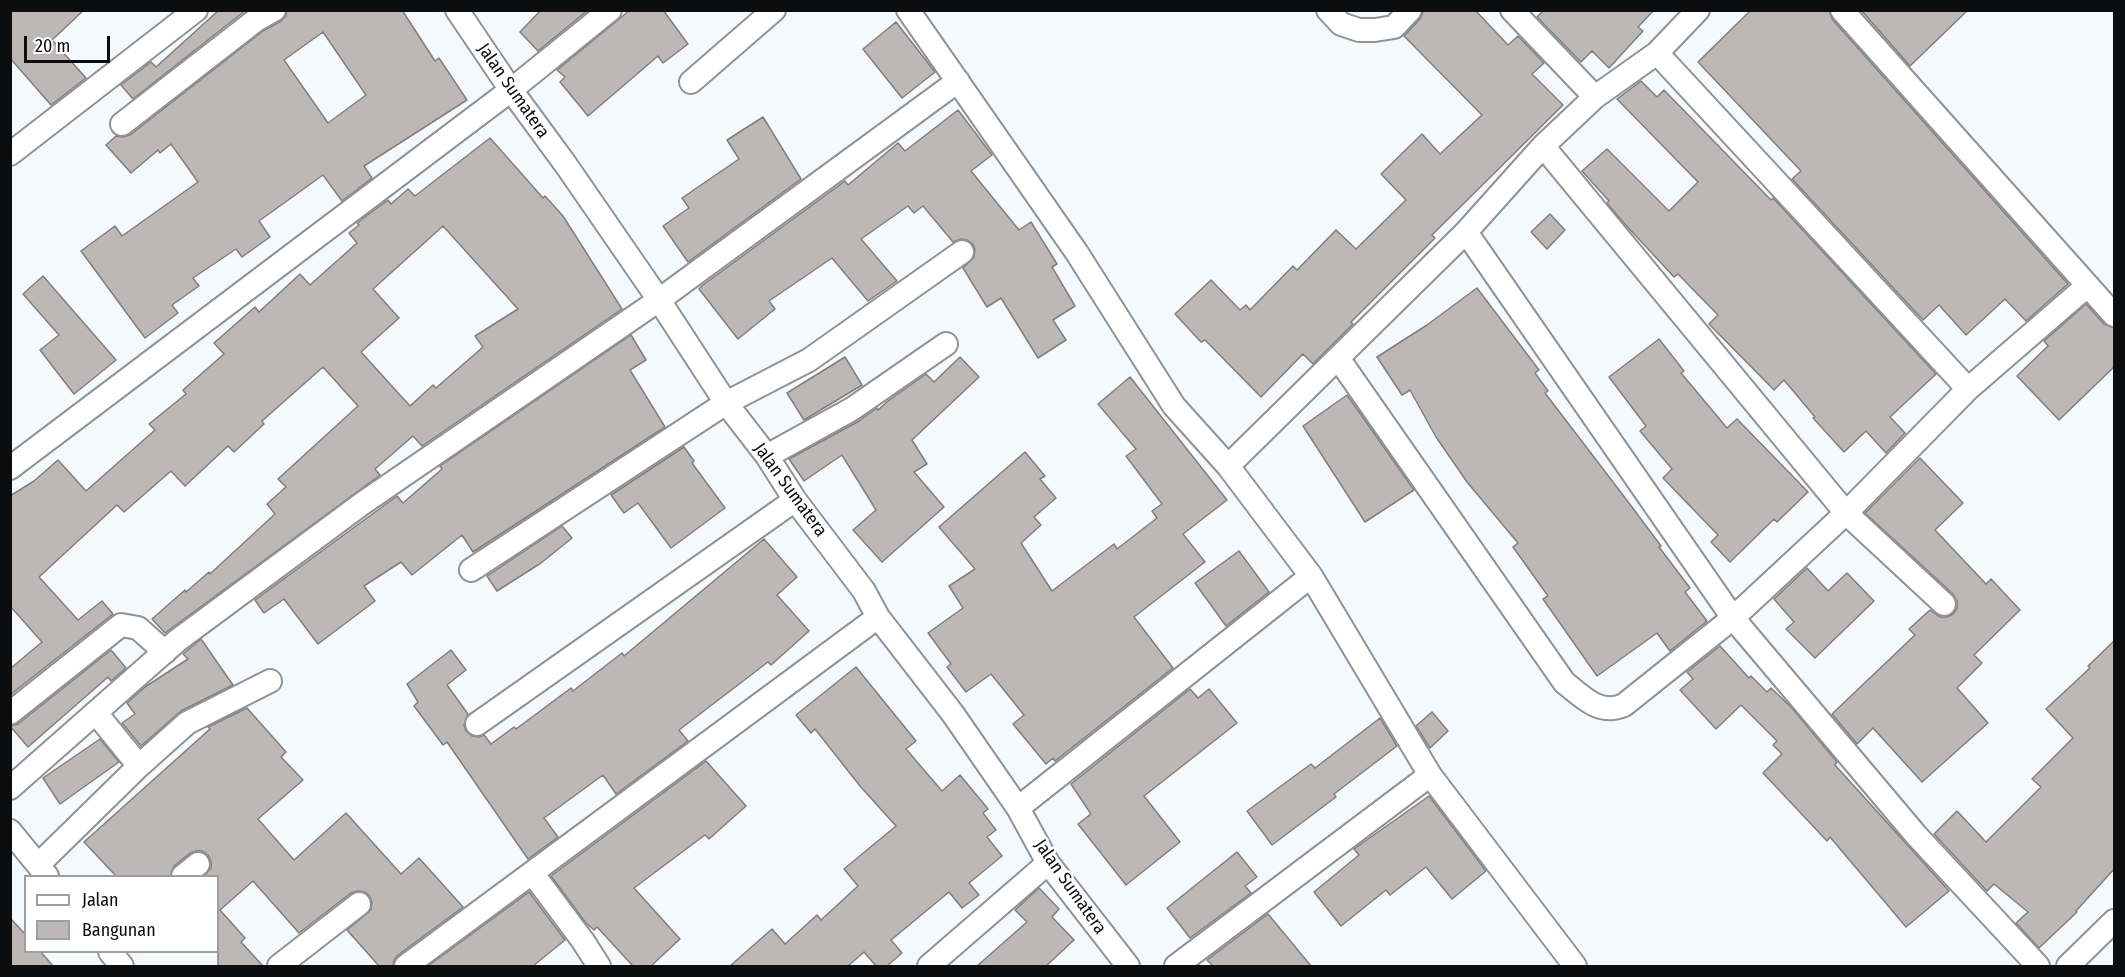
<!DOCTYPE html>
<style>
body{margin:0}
#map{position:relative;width:2125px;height:977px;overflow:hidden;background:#f4f9fe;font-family:"Fira Sans Condensed",sans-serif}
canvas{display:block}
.frame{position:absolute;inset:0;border:12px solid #0c0d0f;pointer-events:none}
.legend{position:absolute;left:24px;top:875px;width:195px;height:78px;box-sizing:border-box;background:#fff;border:2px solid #9e9e9f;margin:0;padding:8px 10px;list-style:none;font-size:18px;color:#0c0d0f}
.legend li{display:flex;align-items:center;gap:12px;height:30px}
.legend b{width:30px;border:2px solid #9e9e9f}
.scale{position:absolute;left:24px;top:36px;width:86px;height:27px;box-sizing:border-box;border:3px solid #0c0d0f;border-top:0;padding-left:8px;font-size:18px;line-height:21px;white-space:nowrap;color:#0c0d0f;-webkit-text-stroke:4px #fff;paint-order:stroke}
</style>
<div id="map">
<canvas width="2125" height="977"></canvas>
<div class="frame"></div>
<ul class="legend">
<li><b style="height:8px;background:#fff"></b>Jalan</li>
<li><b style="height:16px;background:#bdb7b5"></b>Bangunan</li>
</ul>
<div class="scale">20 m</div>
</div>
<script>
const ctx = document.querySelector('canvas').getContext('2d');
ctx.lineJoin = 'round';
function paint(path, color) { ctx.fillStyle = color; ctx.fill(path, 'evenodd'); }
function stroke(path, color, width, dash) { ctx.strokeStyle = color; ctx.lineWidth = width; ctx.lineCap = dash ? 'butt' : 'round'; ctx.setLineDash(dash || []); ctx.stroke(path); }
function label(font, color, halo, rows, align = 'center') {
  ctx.font = font + ' "Fira Sans Condensed",sans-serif'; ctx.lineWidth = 5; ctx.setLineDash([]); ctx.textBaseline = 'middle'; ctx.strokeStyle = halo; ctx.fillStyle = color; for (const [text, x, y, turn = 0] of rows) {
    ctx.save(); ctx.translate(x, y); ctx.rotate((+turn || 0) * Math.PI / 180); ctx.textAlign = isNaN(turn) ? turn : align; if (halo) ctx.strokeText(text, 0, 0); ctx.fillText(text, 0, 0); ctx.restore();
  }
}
const building = new Path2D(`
 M10,10h74l-32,30 34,38 -35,27 -41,-47z
 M219,10h27l-113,89 -12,-14 30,-23 5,5z
 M287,10h115l33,51 4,-3 28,42 -103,66 8,12 -30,23 -19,-26 -64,46 11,16 -28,20 -6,-8 -43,29 6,8 -27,19 6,8 -33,25 -64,-87 34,-25 7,10 76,-54 -27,-38 -11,9 -2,-3 -27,23 -25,-28 10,-9 7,1 7,-2 133,-104 18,-10 5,-5zM323,32l43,63 -38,28 -44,-63z
 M541,10h47l-50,41 -18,-19z
 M630,10h33l25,34 -25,19 -5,-7 -70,60 -28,-34 5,-5 -8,-7z
 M1424,10h51l33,35 10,-9 26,27 -12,11 31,31 -131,130 3,3 -84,84 2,2 -40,40 -10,-10 -42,43 -56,-57 -4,2 -26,-28 36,-34 29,30 6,-5 4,5 43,-44 4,4 39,-40 20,19 50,-49 -25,-26 41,-40 18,20 42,-39 -78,-79 16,-17z
 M1544,10h110l-16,17 5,4 -34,37 -17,-17 -11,11 -44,-45z
 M1751,10h78l3,9 236,265 -42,37 -21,-22 -39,36 -27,-30 -16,15 -131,-141 9,-8 -103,-109z
 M1861,10h107l-58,56z
 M896,22l39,50 -33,26 -39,-49z
 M1641,81l16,16 7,-7 107,110 2,-2 163,176 -46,43 15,16 -19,20 -20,-22 -22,21 -31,-34 2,-1 -31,-37 -10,10 -65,-66 9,-9 -40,-41 -4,3 -51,-55 -16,-19 2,-2 -27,-30 25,-22 62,62 29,-29 -81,-83z
 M958,110l34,45 -21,16 48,59 12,-8 26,42 -5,3 23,39 -22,14 13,20 -28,18 -37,-60 -14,9 -24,-39 11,-11 1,-7 -2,-6 -6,-4 -6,-1 -8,3 -30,-36 -9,7 -6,-7 -47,33 36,42 -29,20 -36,-43 -63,43 6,8 -37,30 -39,-50 4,-4 142,-104 3,4 50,-42 7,8z
 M763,117l38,62 -113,83 -25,-36 26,-18 -7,-10 57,-39 -12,-19z
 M490,138l53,60 2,-2 18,20 59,93 -200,137 -9,-10 -38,33 5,6 -215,158 -13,-14 33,-29 1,2 23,-20 1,2 65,-60 -8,-10 19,-17 -8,-8 80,-73 -35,-39 -61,54 2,3 -30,28 -6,-6 -43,40 -14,-15 -47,41 -7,-7 -78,72 39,43 24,-19 11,13 -103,81v-26l32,-27 -32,-36v-110l24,-15 24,-21 28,31 69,-61 -6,-6 37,-30 -3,-4 41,-36 -10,-11 41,-36 4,5 41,-38 10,11 47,-42 -8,-10 10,-8 -2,-2 31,-23 3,4 17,-15 7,7zM443,226l75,83 -43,27 8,11 -47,41 -3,-3 -23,21 -49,-54 38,-34 -26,-29z
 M1550,214l15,16 -18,19 -16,-17z
 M43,276l73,84 -42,34 -34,-44 19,-15 -36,-41z
 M1477,288l62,82 -4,3 13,18 -3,2 84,110 32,43 -2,1 31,41 -5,4 22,29 -37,30 -13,-18 -60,43 -54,-77 5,-3 -35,-49 5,-4 -51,-61 -31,-45 -26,-47 -8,5 -25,-38 50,-32z
 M2086,304l18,20 11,4v38l-56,54 -42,-44 31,-30 -4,-5z
 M631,335l15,25 -16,10 35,57 -192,125 -11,-17 -50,40 -11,-13 -37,24 11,15 -57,43 -34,-45 -20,14 -9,-13 142,-104 6,7 39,-34 -2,-3z
 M1659,339l25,32 -3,2 46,55 10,-9 71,73 -31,30 -3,-3 -44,43 -19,-20 7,-7 -55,-57 9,-9 -32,-38 6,-5 -37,-49z
 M845,357l17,28 -58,35 -17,-27z
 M960,357l19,20 -67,63 15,24 -13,8 30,35 -62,55 -29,-32 23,-20 -34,-55 -38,26 -15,-22 70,-38 18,-13 1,2 10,-9 38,-27 8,8z
 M1130,377l97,123 -44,34 22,28 -71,55 39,51 -118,93 -2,-3 -7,6 -33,-40 11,-9 -33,-41 -25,18 -19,-25 4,-3 -23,-31 35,-25 -14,-22 26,-17 -36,-42 86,-75 20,24 -5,3 16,19 -22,19 7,8 -20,18 31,48 62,-47 3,5 40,-31 -5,-7 10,-7 -36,-48 10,-7 -38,-45z
 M1347,395l67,95 -49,32 -62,-96z
 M684,447l10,14 -2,2 33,45 -54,40 -33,-45 -14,10 -13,-18z
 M1920,458l43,45 -28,27 51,54 5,-5 29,31 -46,45 8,8 -25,25 31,35 -66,59 -49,-54 -16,16 -25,-30 83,-79 -6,-6 21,-19 10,7h7l6,-3 4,-6v-7l-4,-7 -88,-81z
 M562,526l10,12 -31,25 -44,28 -10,-15z
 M764,539l33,38 -20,18 32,36 -38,34 -3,-3 -89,68 9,11 -72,53 -13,-19 -59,43 14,19 -30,22 -81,-117 -4,3 -29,-39 4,-4 -11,-18 44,-34 15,20 -19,15 21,29 -4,11 2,6 6,5 7,1 5,-2 7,9 23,-17 2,2 55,-41 2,3 49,-38 2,3z
 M1239,551l30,41 -43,34 -31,-43z
 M1807,568l21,23 19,-18 27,28 -59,57 -29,-29 8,-7 -20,-23z
 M201,639l32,46 -52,26 -40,35 -19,-23 13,-9 -8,-11 18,-16 43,-28 -5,-5z
 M2115,640v228l-39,43 1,1 -38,36 -23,-25 12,-11 -34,-28 -7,7 -53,-57 23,-23 29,31 55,-55 -9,-8 41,-41 -27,-29 44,-41 -2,-2z
 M1720,646l29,32 2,-2 16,16 4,-4 20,19 46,55 -2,3 114,126 -43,36 -76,-90 -3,4 -64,-68 19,-19 -9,-9 4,-4 -36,-36 -25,24 -36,-39 13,-11 -6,-7z
 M111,650l15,18 -15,13 -3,-4 -80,70 -18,-21 8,-2z
 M856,667l60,74 -10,8 36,42 18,-16 28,34 -5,4 13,17 -9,7 15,19 -33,27 10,12 -17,13 -13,-16 -58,48 11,13 -15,13h-11l-12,-14 -16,14h-118l42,-37 13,15 32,-29 4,5 37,-34 -14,-17 52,-43 -36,-40 -45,-57 -4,4 -15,-18z
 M1190,689l8,9 11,-9 28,34 -93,73 36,46 -54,43 -48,-61 13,-10 -20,-30z
 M247,708l39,44 -5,5 22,23 -45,39 36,41 52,-47 55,61 18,-16 44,49 -65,48 -4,5 -1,6h-14l-32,-36 24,-20 1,-8 -3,-7 -4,-3 -7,-1 -7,2 -52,40 -46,-52 -33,29 25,28 -4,4 22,24h-45v-90h-14l7,-8v-7l-3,-6 -6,-4h-5l-7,2 -16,13 -4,10h-54l-32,-34 126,-113 -2,-2z
 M1432,712l16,19 -18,17 -14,-22z
 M1380,718l17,28 -63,48 2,3 -64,48 -25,-34 64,-47 4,4z
 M100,739l19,23 -59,42 -17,-26z
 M706,761l40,45 -37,33 -4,-4 -71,53 46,51 -29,27h-18l-36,-39 -3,3 -8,-7 -35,-47z
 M1429,796l57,75 -34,28 -26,-32 -36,28 -4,-5 -45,36 -27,-34 45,-37 -5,-6z
 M1237,852l20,25 -12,9 6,7 -61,45 -23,-30z
 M1039,888l20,21 -7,8 22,23 -28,26h-69l50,-44 -12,-12z
 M529,892l36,48 -32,26h-105z
 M1268,914l43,52h-98l-6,-6z
 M10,918l16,17v16h14l13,15h-43z`);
const minor = new Path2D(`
 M457,10l54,80 55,75 93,135 67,103 41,53 28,44 69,91 14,26 75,97 65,94 30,55 80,103
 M908,10l169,243 97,153 54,60 83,110 -293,232
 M1328,10l13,14 18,6h16l19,-3 16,-17
 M1512,10l83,87
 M1842,10l272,305
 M1657,53l311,336
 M691,82l83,-72
 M122,124l134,-104 18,-10
 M1543,146l303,367 98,91
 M10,154l186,-144
 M1466,232l267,386 183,217 122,131
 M1338,358l226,324c18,15 36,34 60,23l109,-87 113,-105 122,-124 119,-103
 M767,456l85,-47 94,-65
 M1228,466l238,-234 77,-86 52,-49 62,-44 41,-43
 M10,468l501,-378 99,-80
 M471,570l255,-167 83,-43 153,-108
 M1311,576l119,199 145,191
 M10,713l111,-88 17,3 27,24
 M96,713l43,53
 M477,724l318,-224
 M10,788l168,-148 185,-137 296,-203 299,-219
 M10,831l37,45
 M38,865l101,-99 48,-43 83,-42
 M533,874l50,67 16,25
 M183,876l15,-12
 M110,952l12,14
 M279,966l80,-62
 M406,966l472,-349
 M929,966l119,-103
 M1176,966l254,-191
 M2068,966l46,-45`);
const streetNames = [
 ["Jalan Sumatera",513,91,55],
 ["Jalan Sumatera",790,490,54],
 ["Jalan Sumatera",1070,887,55]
];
paint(building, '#bdb7b5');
stroke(building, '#837d7c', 1.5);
stroke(minor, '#8f9397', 26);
stroke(minor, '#fff', 22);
label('18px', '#0c0d0f', '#fff', streetNames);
</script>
